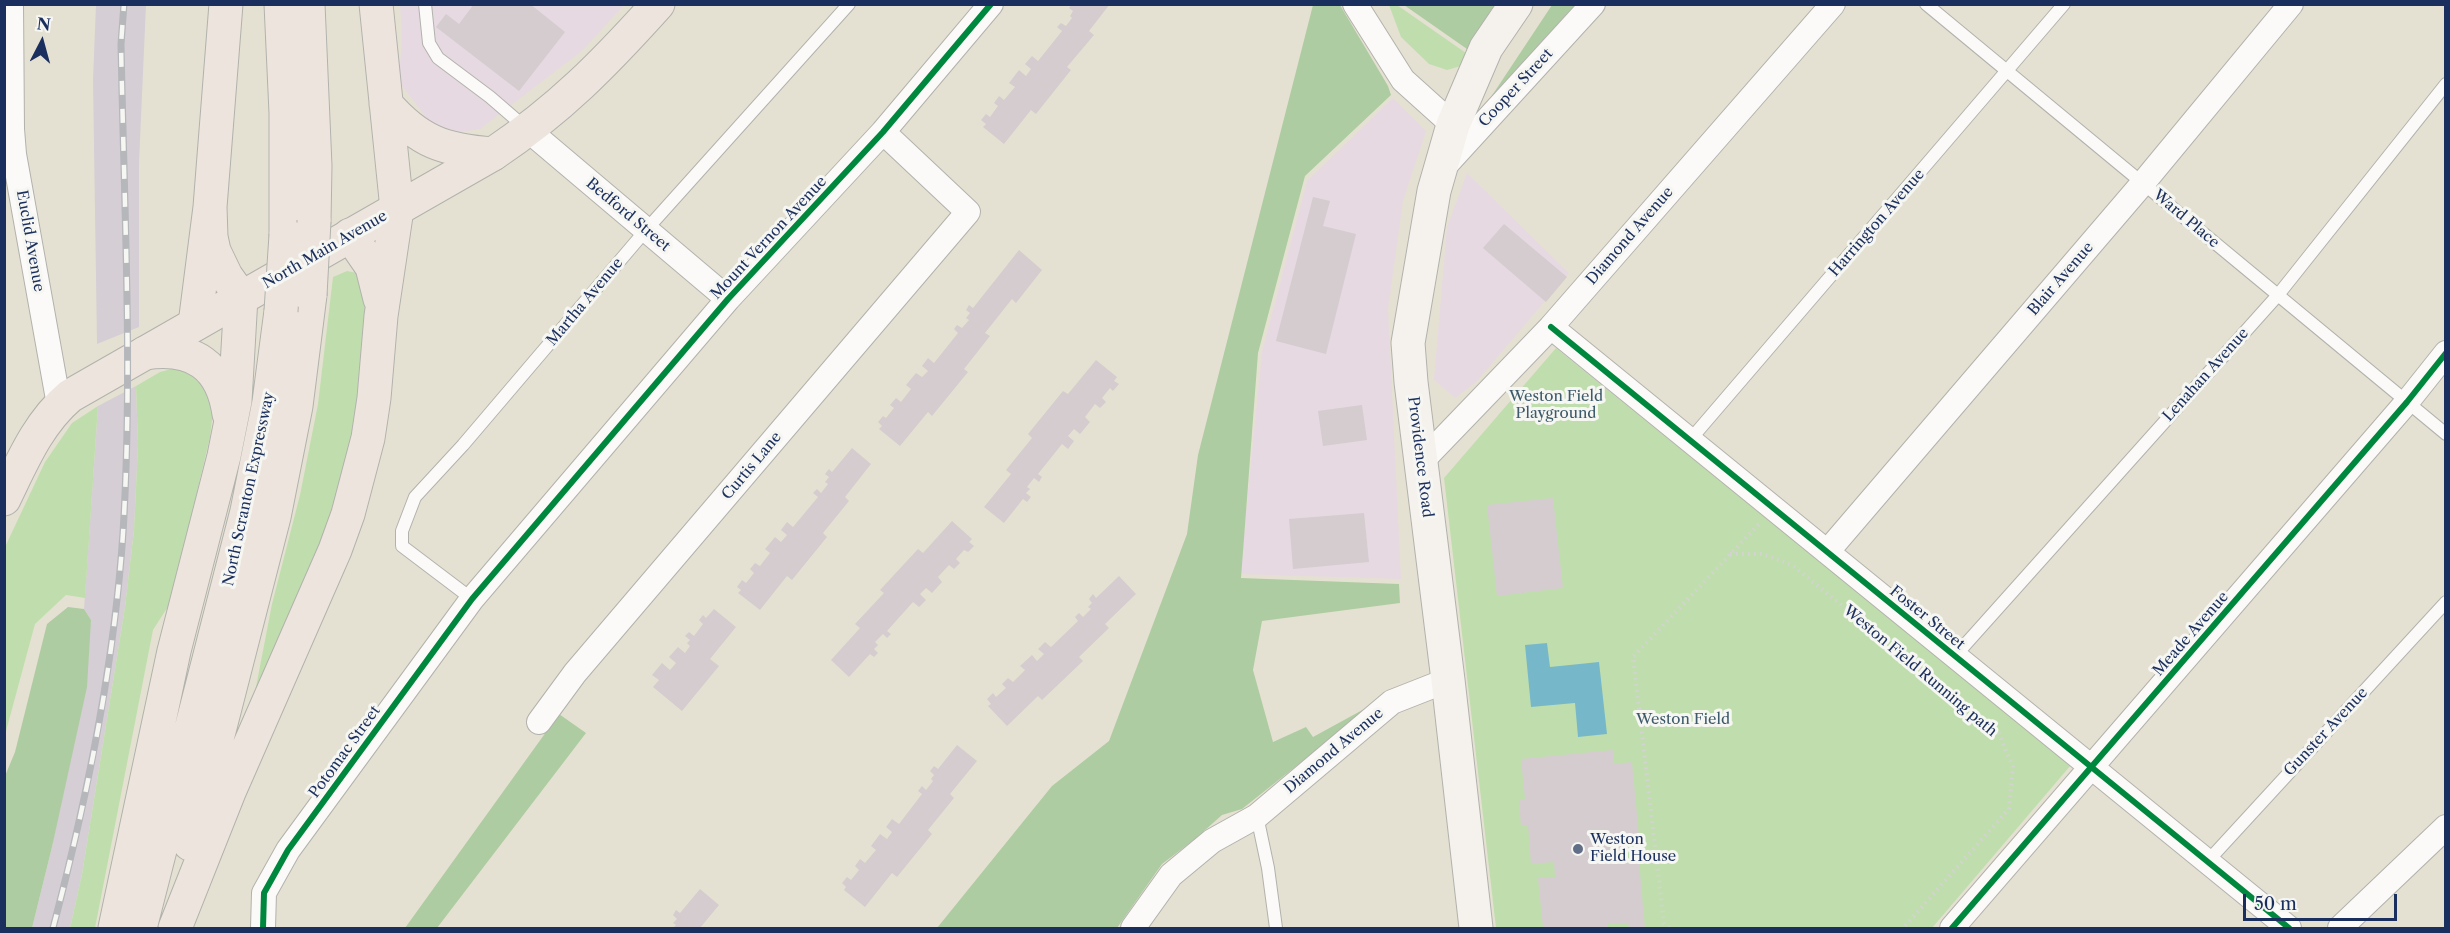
<!DOCTYPE html>
<style>
body{margin:0}
#map{position:relative;width:2450px;height:933px;overflow:hidden;background:#e5e1d2;font-family:"Libre Caslon Text",serif}
canvas{display:block}
.frame{position:absolute;inset:0;border:6px solid #1b2f5e;pointer-events:none}
.north{position:absolute;left:12px;top:12px;width:60px;height:60px;-webkit-text-stroke:4px #f6f6f2;paint-order:stroke;rotate:6deg;font-size:16px;font-weight:700;line-height:24px;text-align:center;color:#1b2f5e}
.north::after{content:'';display:block;margin:auto;width:21px;height:27px;background:#1b2f5e;clip-path:polygon(50% 0,100% 100%,50% 72%,0 100%)}
.scale{position:absolute;left:2243px;top:894px;width:154px;height:27px;box-sizing:border-box;border:3px solid #1b2f5e;border-top:0;padding-left:8px;font-size:18px;line-height:21px;white-space:nowrap;color:#1b2f5e;-webkit-text-stroke:4px #f6f6f2;paint-order:stroke}
</style>
<div id="map">
<canvas width="2450" height="933"></canvas>
<div class="frame"></div>
<div class="north">N</div>
<div class="scale">50 m</div>
</div>
<script>
const ctx = document.querySelector('canvas').getContext('2d');
ctx.lineJoin = 'round';
function paint(path, color) { ctx.fillStyle = color; ctx.fill(path, 'evenodd'); }
function stroke(path, color, width, dash) { ctx.strokeStyle = color; ctx.lineWidth = width; ctx.lineCap = dash ? 'butt' : 'round'; ctx.setLineDash(dash || []); ctx.stroke(path); }
function label(font, color, halo, rows, align = 'center') {
  ctx.font = font + ' "Libre Caslon Text",serif'; ctx.lineWidth = 6; ctx.setLineDash([]); ctx.textBaseline = 'middle'; ctx.strokeStyle = halo; ctx.fillStyle = color; for (const [text, x, y, turn = 0] of rows) {
    ctx.save(); ctx.translate(x, y); ctx.rotate((+turn || 0) * Math.PI / 180); ctx.textAlign = isNaN(turn) ? turn : align; if (halo) ctx.strokeText(text, 0, 0); ctx.fillText(text, 0, 0); ctx.restore();
  }
}
const built = new Path2D(`
 M400,5h224l-41,45 -103,79 -20,3 -29,-8 -32,-42 3,-48z
 M1393,98l33,33 -23,70 -15,108 13,270 -161,-5 22,-222 45,-171z
 M1467,173l102,100 -93,109 -21,16 -21,-18 13,-153z`);
const industrial = new Path2D(`
 M96,5h50l-7,158v164l-42,17 -4,-264z
 M136,386l2,59 -4,85 -9,77 -43,267 -12,54h-38l20,-81 39,-227 -7,-11 14,-203z`);
const green = new Path2D(`
 M1389,5h8l69,48 -5,13 -14,4 -18,-6 -28,-27z
 M347,271l10,2 10,17v34l-7,78 -11,59 -29,86 -59,144 -6,1 17,-88 28,-109 18,-91 15,-127z
 M1556,348l515,417 -139,163h-436l-52,-450z
 M175,368l30,9 8,35 -3,25 -39,165 -18,28 -58,298h-25l12,-54 43,-267 9,-77 4,-85 -2,-59 24,-14z
 M98,406l-13,192 -19,-3 -31,29 -30,111v-188l40,-85 27,-39z`);
const forest = new Path2D(`
 M1313,5h27l48,81 3,9 -86,81 -47,177 -17,225 158,6 1,19 -138,18 -9,49 20,72 33,-15 7,10 64,-35 -135,107 -20,6 -27,24 -33,25 -45,64h-180l115,-142 57,-45 78,-207 11,-79z
 M1404,5h95l-32,44z
 M1552,5h23l-84,92z
 M68,607l16,2 7,11 -4,67 -35,160 -20,81h-27v-152l10,-24 32,-128z
 M559,714l27,19 -149,195h-32z`);
const water = new Path2D(`
 M1547,643l3,24 49,-5 8,72 -29,3 -3,-34 -44,4 -6,-62z`);
const building = new Path2D(`
 M474,4h56l35,28 -46,59 -83,-64 10,-13 13,10z
 M1072,4h38l-21,27 5,4 -27,32 4,3 -35,44 -5,-4 -27,34 -21,-17 3,-3 -5,-4 5,-6 4,3 8,-11 -4,-3 5,-7 5,4 11,-13 -6,-4 10,-13 7,6 5,-7 -6,-5 7,-8 6,5 24,-30 -5,-4 4,-4 5,3 6,-8 -2,-2 3,-5 -4,-3z
 M1313,197l17,4 -7,25 33,8 -30,120 -50,-13z
 M1504,224l63,53 -21,25 -63,-54z
 M1019,250l23,20 -26,33 -4,-4 -27,34 5,3 -26,33 4,3 -36,44 -4,-4 -28,34 -21,-17 3,-3 -4,-4 5,-6 3,2 8,-10 -4,-3 6,-7 5,4 10,-13 -5,-4 10,-12 6,4 6,-6 -6,-5 6,-8 6,5 24,-30 -4,-4 3,-4 5,3 7,-8 -3,-2 4,-5 -4,-3 3,-5 4,3z
 M1096,360l21,17 -3,4 5,3 -6,7 -3,-3 -8,10 4,4 -6,6 -5,-4 -10,13 5,5 -10,12 -6,-5 -6,7 6,5 -6,8 -6,-5 -24,30 4,3 -3,5 -5,-4 -7,9 3,2 -4,4 5,4 -4,5 -4,-3 -19,24 -20,-16 27,-33 -5,-4 26,-32 -4,-4 35,-43 5,3z
 M1362,405l5,35 -44,6 -5,-35z
 M852,448l19,16 -26,33 4,4 -26,32 4,4 -35,43 -5,-4 -27,34 -22,-17 3,-3 -4,-3 5,-7 4,3 8,-10 -4,-4 5,-6 5,3 10,-13 -5,-4 10,-12 6,5 6,-7 -6,-5 6,-8 6,5 25,-30 -5,-4 4,-4 4,4 7,-9 -3,-2 4,-5 -4,-3 4,-5 3,3z
 M1553,498l10,90 -66,8 -10,-91z
 M1364,513l5,49 -76,7 -4,-50z
 M952,521l20,18 -3,3 5,4 -6,6 -4,-2 -8,9 4,4 -6,6 -5,-4 -11,12 4,5 -10,11 -6,-5 -6,6 6,6 -7,7 -6,-5 -26,29 4,3 -4,4 -4,-4 -8,8 3,3 -4,4 4,4 -4,4 -4,-3 -21,23 -18,-17 29,-32 -5,-4 29,-31 -4,-3 38,-41 5,4z
 M1119,576l17,18 -31,30 4,4 -30,29 4,4 -41,39 -4,-4 -31,30 -19,-20 3,-2 -4,-5 6,-6 3,4 10,-9 -4,-4 6,-6 5,4 12,-12 -5,-4 12,-11 5,6 7,-7 -6,-5 7,-7 6,5 27,-26 -3,-4 4,-4 4,4 8,-8 -3,-2 4,-4 -3,-4 4,-5 3,4z
 M714,609l22,18 -26,32 9,7 -37,45 -29,-24 6,-7 -7,-5 10,-12 8,7 6,-7 -7,-6 9,-10 7,6 5,-7 -3,-3 3,-3 -5,-4 4,-4 5,4 9,-12 -4,-4 4,-5 3,3z
 M957,745l20,16 -27,33 4,4 -26,32 4,4 -35,43 -5,-4 -27,34 -21,-17 2,-3 -4,-4 5,-6 4,3 8,-10 -4,-4 5,-7 5,4 11,-13 -5,-4 9,-12 7,5 5,-7 -6,-5 6,-8 7,5 23,-30 -4,-3 4,-5 4,4 7,-9 -2,-2 3,-4 -4,-4 4,-5 4,3z
 M1613,750l1,14 18,-2 7,74 -13,1 2,26 11,-1 6,66h-16l-1,-5 -21,1 1,4h-65l-5,-50 17,-1 -1,-15 -23,2 -3,-39 -7,1 -2,-26 6,-1 -4,-40z
 M700,889l19,16 -19,23h-27l3,-3 -3,-2 4,-4 -4,-4 3,-5 4,3z`);
const path = new Path2D(`
 M1730,554h32l30,11 206,167 15,35 -4,42 -106,119
 M1669,928l-5,-5 -31,-266 126,-133`);
const service = new Path2D(`
 M425,4l4,39 9,15 52,39 37,32
 M1926,4l520,430
 M1690,440l374,-436
 M472,599l-70,-53v-15l13,-34 48,-52 183,-215 203,-226
 M1955,656l323,-361 168,-211
 M1257,816l11,52 8,60
 M2207,862l239,-260`);
const minor = new Path2D(`
 M11,4l1,125 2,25 45,251
 M1355,4l48,76 50,45
 M528,130l200,169
 M1443,168l150,-164
 M1551,327l738,601
 M1421,462l130,-135 282,-323
 M1827,552l316,-369 148,-179
 M539,722l36,-49 393,-461 -85,-80
 M263,928l1,-35 24,-43 184,-251 256,-300 155,-167 108,-128
 M1133,928l38,-53 41,-34 45,-25 135,-114 56,-22
 M1952,928l455,-526 39,-49
 M2340,928l106,-101`);
const secondary = new Path2D(`
 M1476,928l-28,-248 -37,-298 -3,-39 26,-152 19,-66 33,-77 30,-44`);
const primary = new Path2D(`
 M4,499c18,-37 34,-76 66,-103l423,-242c67,-45 111,-90 165,-150`);
const motorway = new Path2D(`
 M281,4l5,109v122
 M308,4l7,162 -1,55
 M386,104c33,38 58,46 107,50
 M350,235l22,32 8,32
 M195,324l15,-117 16,-203
 M145,353c48,-7 77,12 84,61
 M190,844l84,-327 22,-111 14,-111
 M115,928l59,-277 50,-195 11,-55 6,-104 -15,-21 -12,-25 -3,-14 -1,-30
 M140,928l107,-417 22,-109 12,-91
 M175,928l54,-136 106,-242 13,-36 20,-76 6,-40 7,-82 16,-107 -21,-205`);
const rail = new Path2D(`
 M53,928c34,-129 61,-261 70,-395 10,-163 1,-326 -2,-489l3,-40`);
const motorwayBridge = new Path2D(`
 M310,295l4,-74
 M281,311l5,-76`);
const cycleway = new Path2D(`
 M1551,327l738,601
 M263,928l1,-35 24,-43 184,-251 256,-300 155,-167 108,-128
 M1952,928l455,-526 39,-49`);
const markers = [
 [1578,849,6,"#626d87"]
];
const streetNames = [
 ["Cooper Street",1516,88,-47],
 ["Bedford Street",628,215,40],
 ["Ward Place",2186,219,40],
 ["Harrington Avenue",1877,223,-49],
 ["Diamond Avenue",1630,236,-49],
 ["Mount Vernon Avenue",769,238,-47],
 ["Euclid Avenue",30,241,80],
 ["North Main Avenue",325,250,-30],
 ["Blair Avenue",2061,279,-49],
 ["Martha Avenue",585,302,-50],
 ["Lenahan Avenue",2206,375,-48],
 ["Providence Road",1420,457,83],
 ["Curtis Lane",752,466,-50],
 ["North Scranton Expressway",249,489,-78],
 ["Foster Street",1927,618,39],
 ["Meade Avenue",2191,634,-49],
 ["Weston Field Running path",1920,671,40],
 ["Gunster Avenue",2326,732,-47],
 ["Diamond Avenue",1334,751,-40],
 ["Potomac Street",345,752,-54]
];
const parkNames = [
 ["Weston Field",1556,397],
 ["Playground",1556,414],
 ["Weston Field",1683,720]
];
const poiNames = [
 ["Weston",1590,840],
 ["Field House",1590,857]
];
paint(built, '#e6d9e2');
paint(industrial, '#d5ced5');
paint(green, '#c0dead');
paint(forest, '#aecca1');
paint(water, '#76b8ca');
paint(building, '#d4ccce');
stroke(service, '#b2b2ad', 14);
stroke(minor, '#b2b2ad', 26);
stroke(secondary, '#b2b2ad', 35);
stroke(primary, '#b2b2ad', 35);
stroke(motorway, '#b2b2ad', 35);
stroke(path, '#d3d3d2', 4, [1.5, 4.5]);
stroke(service, '#fbfaf8', 12);
stroke(minor, '#fbfaf8', 24);
stroke(secondary, '#f5f2ed', 33);
stroke(primary, '#ede5dd', 33);
stroke(motorway, '#ede5dd', 33);
stroke(rail, '#b5b7ba', 7);
stroke(rail, '#f6f6f2', 4.5, [14]);
stroke(motorwayBridge, '#b2b2ad', 35, []);
stroke(motorwayBridge, '#ede5dd', 33);
stroke(cycleway, '#00873e', 6);
for (const [x, y, r, color] of markers) { const dot = new Path2D(); dot.arc(x, y, r, 0, 2 * Math.PI); ctx.fillStyle = color; ctx.fill(dot); stroke(dot, '#f6f6f2', 2); }
label('15px', '#1b2f5e', '#f6f6f2', streetNames);
label('15px', '#3d5a6a', '#f6f6f2', parkNames);
label('15px', '#1b2f5e', '#f6f6f2', poiNames, 'left');
</script>
